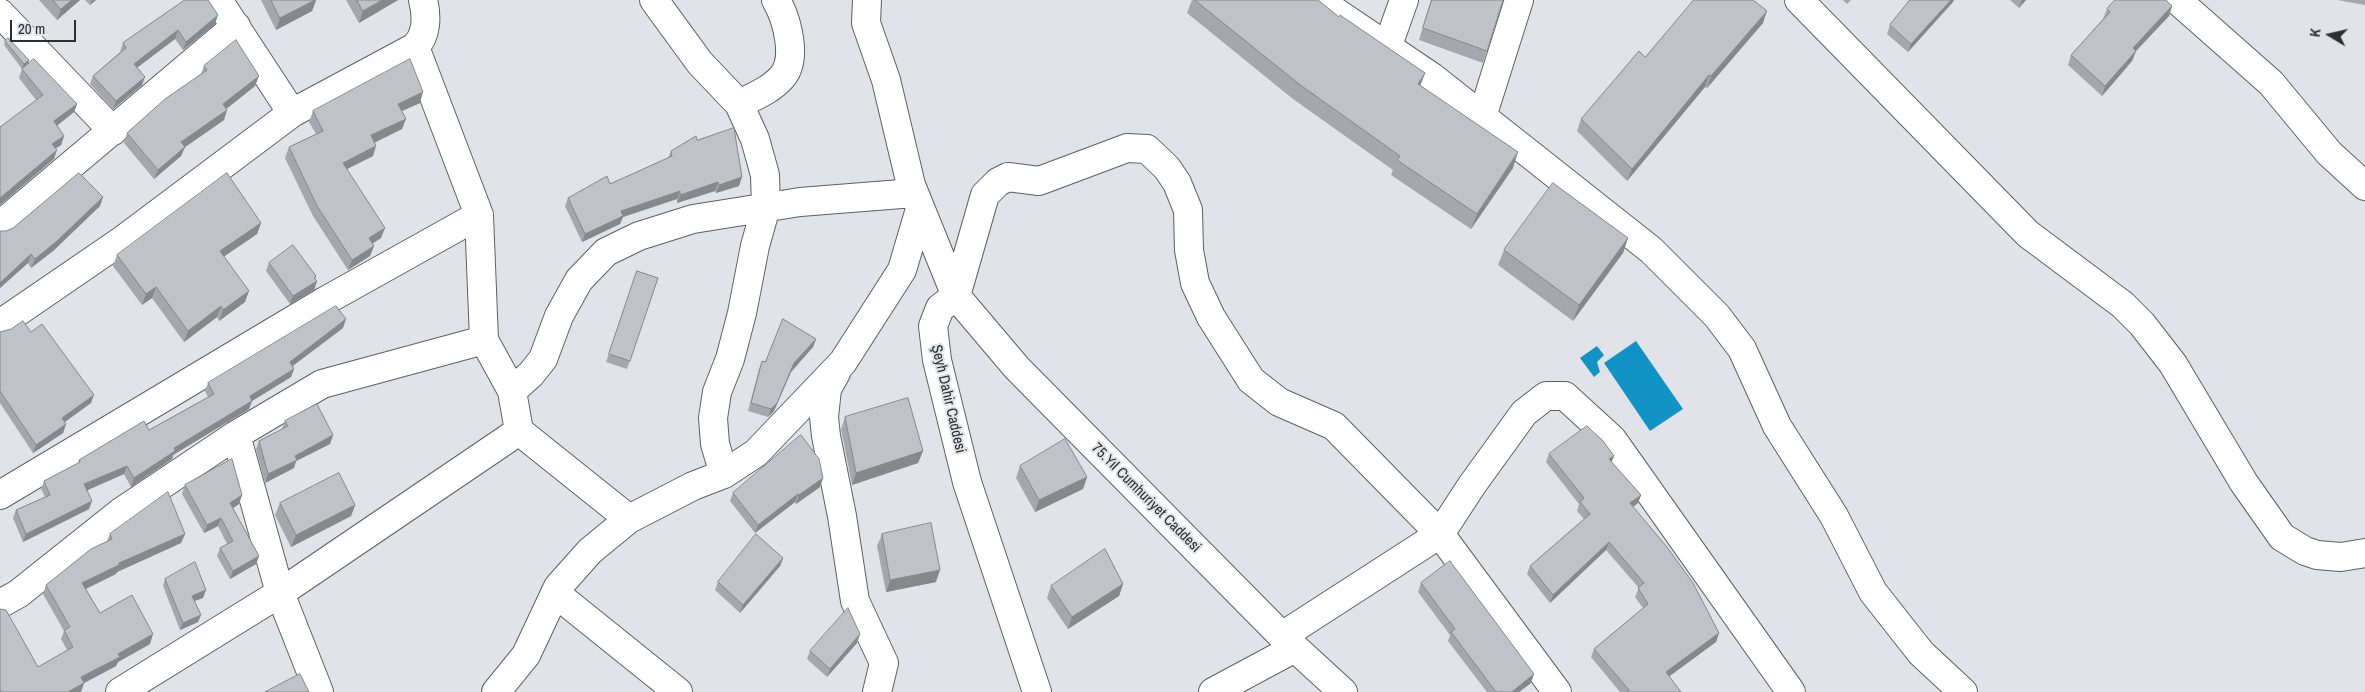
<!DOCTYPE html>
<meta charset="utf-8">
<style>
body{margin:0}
#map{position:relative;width:2365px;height:692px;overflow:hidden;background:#e1e3e9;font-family:"Archivo Narrow",sans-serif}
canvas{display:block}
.north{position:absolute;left:2305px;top:10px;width:50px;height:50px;-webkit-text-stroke:4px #e1e3e9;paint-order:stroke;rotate:279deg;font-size:14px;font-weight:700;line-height:20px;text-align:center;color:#2d2e30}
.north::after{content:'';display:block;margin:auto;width:18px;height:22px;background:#2d2e30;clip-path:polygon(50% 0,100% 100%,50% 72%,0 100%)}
.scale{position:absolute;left:10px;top:20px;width:66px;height:22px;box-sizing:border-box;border:2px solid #2d2e30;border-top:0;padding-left:6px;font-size:15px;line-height:18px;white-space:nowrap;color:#2d2e30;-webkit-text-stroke:4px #e1e3e9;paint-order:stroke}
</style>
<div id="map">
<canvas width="2365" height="692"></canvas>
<div class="north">K</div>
<div class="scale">20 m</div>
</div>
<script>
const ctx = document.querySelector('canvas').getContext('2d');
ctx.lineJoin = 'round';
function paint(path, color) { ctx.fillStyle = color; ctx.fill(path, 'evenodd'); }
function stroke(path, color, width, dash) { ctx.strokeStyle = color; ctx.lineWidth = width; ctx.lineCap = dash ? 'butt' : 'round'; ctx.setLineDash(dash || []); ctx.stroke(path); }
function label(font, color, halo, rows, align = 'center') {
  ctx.font = font + ' "Archivo Narrow",sans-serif'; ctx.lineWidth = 4; ctx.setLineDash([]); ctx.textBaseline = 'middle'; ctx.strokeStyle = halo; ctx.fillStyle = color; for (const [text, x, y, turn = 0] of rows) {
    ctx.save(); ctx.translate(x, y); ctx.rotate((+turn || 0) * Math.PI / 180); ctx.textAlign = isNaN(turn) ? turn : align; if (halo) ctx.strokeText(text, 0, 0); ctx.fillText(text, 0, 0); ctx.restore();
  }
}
const water = new Path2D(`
 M1636,341l47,68 -33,22 -46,-68z
 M1597,346l7,9 -7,7 3,10 -6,5 -14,-19z`);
const minor = new Path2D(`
 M218,0l74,113
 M654,0l46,63 39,41 16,35 10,36 1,32 -11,39 -13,67 -12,46 -13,33 -4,26 2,26 9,30
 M867,0l-1,23 20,57 25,105 45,111 61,72 265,268 61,56
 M1318,0l114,77 104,82 115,91 66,66 25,33 35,77 57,90 39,76 48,61 42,39
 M1799,0l229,234 95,71 19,19 31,40 71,119 38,54 23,14 12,4 24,2 24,-4
 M2177,0l94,83 58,70 36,33
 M0,13l113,118
 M415,47l64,168 5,125 28,51 7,40 110,88
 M1387,48l17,-48
 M739,104c14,-7 32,-14 43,-27 16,-18 5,-58 -6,-77
 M1482,117l37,-117
 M0,225l236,-199
 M956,296l29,-101 13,-13 10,-5 31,4 88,-33 20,1 20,19 10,15 11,27 1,40 6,33 16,34 40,63 28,22 55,24 106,108 117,158
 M956,296l-16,12 -7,18 4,34 30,122 70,210
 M0,324l124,-85 168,-126 123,-66c12,-12 12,-31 8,-47
 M836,373l-9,16 -3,28 2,19 16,80 13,85 29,62 -7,29
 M512,391l19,-17 12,-15 16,-43 20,-36 27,-28 33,-16 54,-17 107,-17 114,-9
 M236,435l44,158 39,99
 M0,495l325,-194 154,-86
 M555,593l123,99
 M0,604l18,-10 103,-82 115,-77 86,-51 162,-44
 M1282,636l158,-102 32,-49 52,-72 22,-17h19l47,43 179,253
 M120,692l160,-99 239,-162
 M496,692l30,-37 32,-68 32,-36 39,-32 64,-33 31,-12 32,-21 87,-91 59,-92 18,-61
 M1213,692l82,-44`);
const wall = new Path2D(`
 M39,0h41l-23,20z
 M85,0h11l-6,5z
 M185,0l30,24 -32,26 -8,-11 -38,29 5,17 -29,24 -23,-25 3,-8 27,-24 3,-9z
 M261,0h55l-4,11 -36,19z
 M346,0h52l-39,23z
 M1192,0h126l21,17 86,56 -5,13 93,82 -42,61 -80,-54 2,-5 -100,-71 -106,-86z
 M1431,0h72l-20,63 -64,-23z
 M1843,0h8l-4,4z
 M1910,0h44l-2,3 -44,49 -21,-18 3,-9z
 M2010,0h16l-7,8z
 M2337,0h28v5z
 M2172,6l-3,10 -33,35 -4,10 -30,35 -34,-31 3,-10 32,-36 4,-10z
 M1763,23l-56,65 -2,-1 -78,94 -50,-50 4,-12 64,-62z
 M5,41l24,19 -1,4 -6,5 -18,-24z
 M204,66l51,20 -29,23 -2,11 -39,27 -4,9 -27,23 -30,-36 3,-10 74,-59z
 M22,69l55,35 -3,8 -17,14 7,10 -3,9 -5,3 -2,11 -18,-59 -17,-22z
 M420,103l-18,8v18l-27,13 -2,14 -26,13 34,69 -9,6 2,2 -4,10 -22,14 -35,-54 -28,-58 4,-11 27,-13 -7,-12 4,-11z
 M697,140l42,46 -23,7 -1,-2 -38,12v-4l-54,18 -3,7 -38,18 -17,-36 3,-8 42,-14 58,-26 3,-7z
 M100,206l-47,45 -22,17 -3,-5 -28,25v-57h6z
 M261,223l-4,11 -33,22 21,46 -26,19 -2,-4 -33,25 -32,-44 -10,7 -29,-39 4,-11z
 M1628,238l-5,15 -50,68 -75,-56 6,-15z
 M269,263l47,13 -1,3 2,2 -3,9 -24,14 -24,-33z
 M637,271l21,7 -31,91 -21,-7z
 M343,328l-50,38 1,3 -3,8 -39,24 -3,8 -76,46 -1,4 -41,28 -7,-13 -37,16 2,19 -66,33 -10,-24 3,-8 29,-13 -4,-8 3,-8 34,-18 1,-3 70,-30 59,-33 -3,-6 3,-8z
 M0,332h31l60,71 -26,19 1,2 -3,9 -30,20 -33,-50z
 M816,339l-3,8 -22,25 -17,39 -6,6 -20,-6 11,-42 3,-8 3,1z
 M845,417l78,34 -5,12 -66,22 -11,-56z
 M285,421l48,14 -3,9 -34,17 -2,7 -29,15 -9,-34 3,-8 23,-12z
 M1549,454l65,2 -3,6 30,33 -3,8 -5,4 86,126 -3,9 -47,34 12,16h-61l-29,-35 3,-8 49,-41 -8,-11 4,-9 -33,-38 -56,53 -23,-29 3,-8 54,-47 -7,-8 2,-7 -33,-42z
 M1020,466l67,11 -4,12 -48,23 -19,-34z
 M823,478l-3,9 -24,17 -1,-2 -40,31 -25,-32 3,-8z
 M185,485l57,10 -3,9 -6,4 26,48 -3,8 -26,15 -13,-23 3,-8 7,-4 -9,-18 -14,7 -22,-39z
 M280,503l75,2 -4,11 -60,31 -16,-32z
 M110,534h75l-4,9 -64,29 -1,2 -30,15 14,24 50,31 -32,18 -2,4 -32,17 -3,9h-81v-83l38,58 29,-17 -6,-11 3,-8 -21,-37 3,-9 61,-44z
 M882,534l54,48 -50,10 -9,-46z
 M783,558l-3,8 -40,47 -25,-23 3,-8z
 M165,579l38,19 -9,3 4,21 -18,8 -17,-44z
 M1421,583l110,100 -12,9h-32l-39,-51 2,-6 -32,-43z
 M1123,584l-4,12 -51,33 -21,-31 4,-12z
 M860,634l-3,9 -30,34 -20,-18 3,-8z`);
const shadedWall = new Path2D(`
 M72,0h8l-23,20 4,-11z
 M92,0h4l-6,5z
 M309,0h7l-4,11 -36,19 4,-12z
 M382,0h16l-39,23 4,-12z
 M1951,0h3l-2,3 -44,49 3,-8z
 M2022,0h4l-7,8z
 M2172,6l-3,10 -33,35 -4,10 -30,35 3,-10 28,-38z
 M1767,11l-4,12 -56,65 4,-12z
 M218,15l-3,9 -32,26 3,-8z
 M178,30l-3,9 -44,33 3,-8z
 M29,60l-1,4 -6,5 2,-5z
 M1425,73l-6,16 -1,-5z
 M1709,75l-4,12 -78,94 5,-12z
 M259,76l-4,10 -35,28 3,-10z
 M145,77l-3,8 -29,24 3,-8z
 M423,92l-3,11 -25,11 3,-10z
 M77,104l-3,8 -23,18 3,-9z
 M227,110l-3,10 -46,32 3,-10z
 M406,119l-4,10 -34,17 3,-11z
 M64,136l-3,9 -12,8 3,-9z
 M376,146l-3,10 -34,17 4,-10z
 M185,147l-4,9 -27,23 4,-9z
 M57,150l-3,9 -54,46v-7z
 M1518,152l-5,16 -42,61 6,-15z
 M742,177l-3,9 -23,7 3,-8z
 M718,182l-3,9 -38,12 3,-8z
 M680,191l-3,8 -54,18 -3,7 -38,18 3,-8 36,-23z
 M103,197l-3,9 -47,45 -22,17 4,-9z
 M261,223l-4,11 -41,28 4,-11z
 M385,228l-4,10 -16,10 4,-10z
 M1628,238l-5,15 -50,68 6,-16z
 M374,246l-4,10 -22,14 4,-10z
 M31,254l-3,9 -28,25v-5z
 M316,276l-2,7 3,-2 -3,9 -24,14 3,-8z
 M156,287l-4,11 -10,7 4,-11z
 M249,291l-4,11 -26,19 4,-11z
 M221,306l-4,11 -33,25 4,-11z
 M346,319l-3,9 -56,42 3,-8z
 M816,339l-3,8 -22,25 -17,39 -6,6 3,-8 23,-46z
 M294,369l-3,8 -39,24 -3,8 -76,46 -1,4 -41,28 3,-9 40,-30 76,-52z
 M94,395l-3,8 -32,23 3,-8z
 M66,424l-3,9 -30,20 3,-8z
 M333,435l-3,9 -34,17 -2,7 -29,15 3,-9 27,-18z
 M923,451l-5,12 -66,22 4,-12z
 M1614,456l-3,8 -2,-5z
 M127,466l-3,8 -43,19 3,-9z
 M1087,477l-4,12 -48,23 4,-12z
 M823,478l-3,9 -24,17 3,-9z
 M798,494l-3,8 -40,31 3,-8z
 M242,495l-3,9 -12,8 3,-9z
 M1641,495l-3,8 -10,8 2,-8z
 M92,501l-3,8 -66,33 3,-8z
 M355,505l-4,11 -60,31 5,-12z
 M221,518l-3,8 -14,7 3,-8z
 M185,534l-4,9 -64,29 -1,2 -37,18 3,-9 37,-20z
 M1609,542l-3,8 -56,53 3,-8z
 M259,556l-3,8 -26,15 3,-8z
 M783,558l-3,8 -40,47 3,-8z
 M940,570l-4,12 -50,10 4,-12z
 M1123,584l-4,12 -51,33 4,-12z
 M206,590l-3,8 -14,5 3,-7z
 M201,615l-3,7 -18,8 3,-7z
 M1719,633l-3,9 -53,39 3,-9z
 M153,634l-3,10 -32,18 -2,4 -32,17 -3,9h-13l13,-15 37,-23z
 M860,634l-3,9 -30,34 3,-8z
 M1534,674l-3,9 -12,9h-7z`);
const building = new Path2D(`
 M53,0h19l-11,9z
 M185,0h23l10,15 -32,27 -8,-12 -44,34 11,13 -29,24 -23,-25 33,-28 -3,-5z
 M271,0h44l-35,18z
 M357,0h25l-19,11z
 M1195,0h123l21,17 1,-2 85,58 -7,11 100,68 -41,62 -80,-54 3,-4 -101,-72z
 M1432,0h71l-16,51 -64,-23z
 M1694,0h59l14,11 -56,65 -2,-1 -77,94 -51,-50 58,-68 6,6z
 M1910,0h41l-40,44 -21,-19z
 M2115,0h51l6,6 -39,42 3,3 -31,35 -34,-31 39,-43 -3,-3z
 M8,38l21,22 -5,4 -19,-23z
 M236,40l23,36 -36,28 4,6 -46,32 4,5 -27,23 -31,-37 38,-34 42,-29 -3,-4z
 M34,59l43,45 -23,17 10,15 -12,8 5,6 -57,48v-71l43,-32 -21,-26z
 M410,59l13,33 -25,12 8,15 -35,16 5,11 -33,17 42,65 -16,10 5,8 -22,14 -35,-54 -28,-59 34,-16 -10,-20z
 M734,128l8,49 -23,8 -1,-3 -38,13v-4l-59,20 2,5 -38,18 -17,-36 39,-22 3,8 62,-28 -1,-5 25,-15 1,4z
 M79,173l24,24 -47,45 -21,17 -4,-5 -31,29v-52h6l7,-3z
 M227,173l34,50 -41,28 29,40 -26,19 -2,-4 -33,25 -32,-44 -10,7 -29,-39z
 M1553,183l75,55 -49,67 -75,-55z
 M293,245l23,31 -2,2 3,3 -24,15 -24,-33z
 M637,271l21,7 -28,83 -21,-7z
 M336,306l10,13 -56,43 4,7 -44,27 2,5 -78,47 1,3 -41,27 -7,-12 -43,18 8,17 -66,33 -10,-24 34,-15 -6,-14 36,-19 -1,-2 65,-39 5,9 65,-36 -6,-11z
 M783,319l33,20 -22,24 -17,40 -6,6 -20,-6 11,-42 3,1z
 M23,321l8,11 11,-8 52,71 -32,23 4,6 -30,21 -36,-54v-59l11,-3z
 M908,398l15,53 -67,22 -11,-56z
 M317,404l16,31 -38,21 2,4 -29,14 -9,-33 29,-15 -3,-5z
 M1587,426l16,15 11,15 -5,3 32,36 -11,8 37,44 26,36 26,50 -53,39 15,20h-54l2,-2 -35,-41 54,-45 -10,-16 6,-5 -35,-41 -56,53 -23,-29 60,-52 -10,-12 4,-4 -35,-44z
 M801,435l18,24 4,19 -24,17 -1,-1 -40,31 -25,-32z
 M1065,439l22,38 -48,23 -19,-34z
 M232,459l10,36 -12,8 29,53 -26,15 -13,-23 13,-7 -12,-23 -14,7 -22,-40z
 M339,473l16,32 -59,30 -16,-32z
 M168,492l17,42 -66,29v2l-37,18 18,30 32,-18 21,39 -35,20 2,3 -39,20 3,6 -16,9h-66l-2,-3v-80l6,1 32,57 35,-20 -9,-17 6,-3 -24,-42 45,-36 21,-10 -2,-5z
 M931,523l9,47 -50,10 -8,-46z
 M756,534l27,24 -40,47 -25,-23z
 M1105,549l18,35 -51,33 -21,-31z
 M1450,561l84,113 -22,18h-16l-45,-60 4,-3 -34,-46z
 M195,562l11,28 -14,6 9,19 -18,8 -18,-44z
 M848,608l12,26 -30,35 -20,-18z
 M300,674l9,18h-44z`);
const streetNames = [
 ["Şeyh Dahir Caddesi",948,399,77],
 ["75.Yıl Cumhuriyet Caddesi",1146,498,45]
];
paint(water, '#1193c5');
stroke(minor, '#5e6065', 30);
stroke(minor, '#fff', 28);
paint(wall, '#a5a7ac');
paint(shadedWall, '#86888c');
paint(building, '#c0c2c8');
stroke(building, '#86888c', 1);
label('15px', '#2d2e30', '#e1e3e9', streetNames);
</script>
